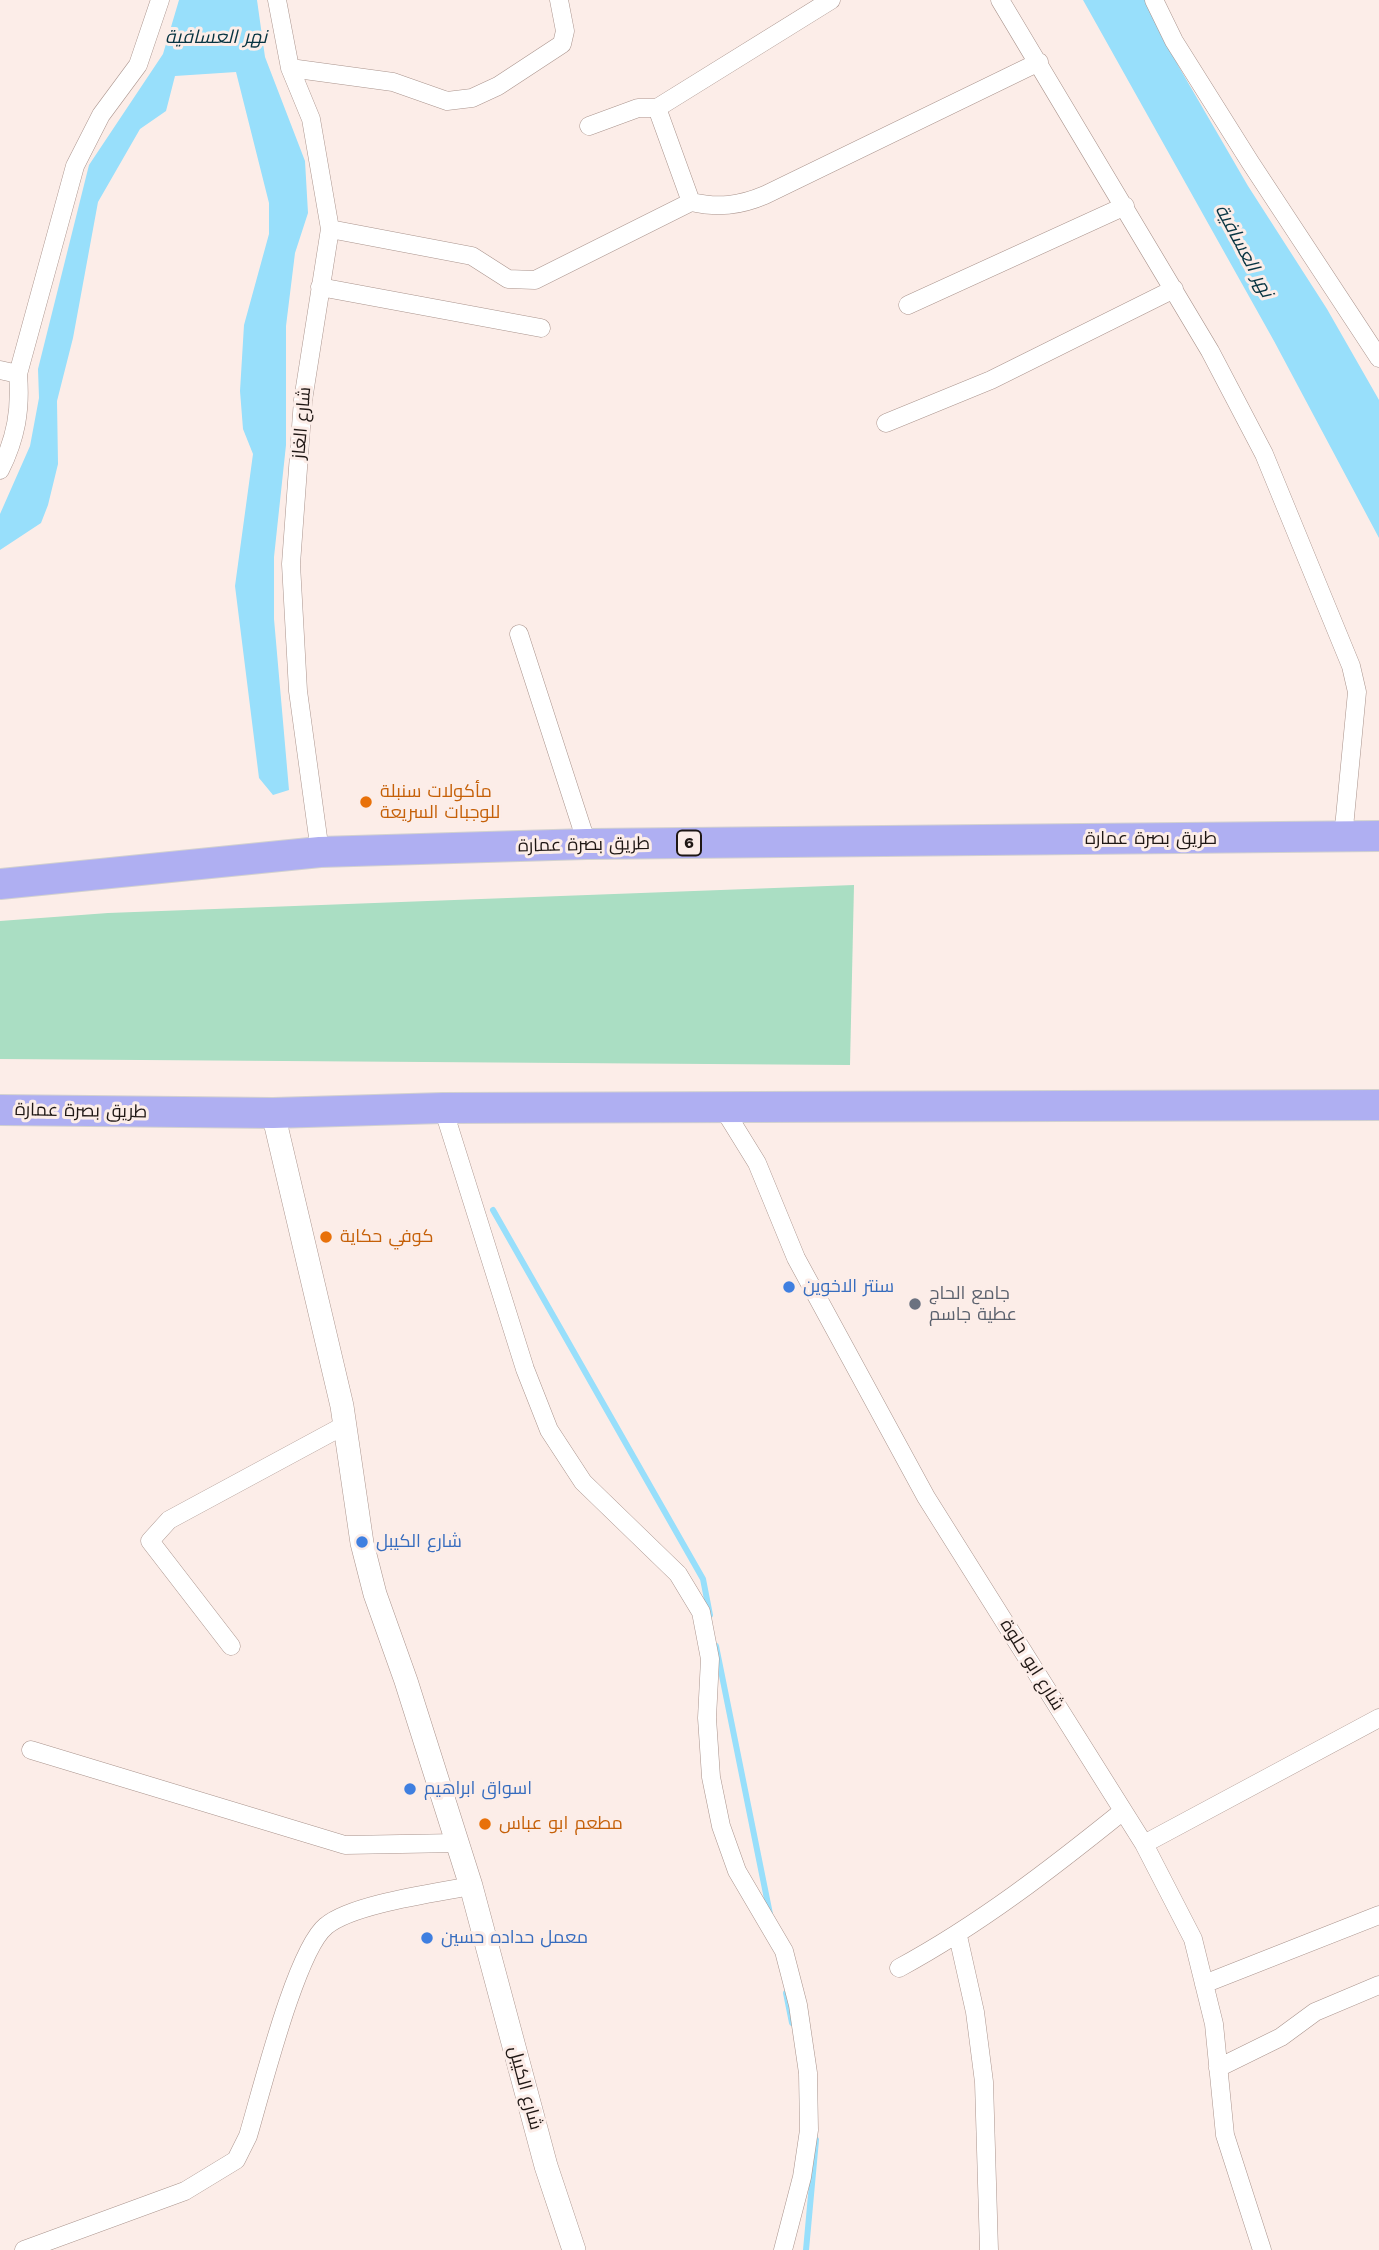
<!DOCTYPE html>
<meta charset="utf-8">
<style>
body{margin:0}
canvas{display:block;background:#fcede8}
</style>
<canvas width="1379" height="2250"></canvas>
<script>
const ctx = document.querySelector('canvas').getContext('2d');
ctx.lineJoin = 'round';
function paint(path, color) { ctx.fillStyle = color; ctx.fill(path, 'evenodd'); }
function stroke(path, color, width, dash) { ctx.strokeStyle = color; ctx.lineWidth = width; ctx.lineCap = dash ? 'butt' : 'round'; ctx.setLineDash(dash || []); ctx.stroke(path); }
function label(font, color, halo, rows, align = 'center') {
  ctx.font = font + ' "Work Sans",Cairo,sans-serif'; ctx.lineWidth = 6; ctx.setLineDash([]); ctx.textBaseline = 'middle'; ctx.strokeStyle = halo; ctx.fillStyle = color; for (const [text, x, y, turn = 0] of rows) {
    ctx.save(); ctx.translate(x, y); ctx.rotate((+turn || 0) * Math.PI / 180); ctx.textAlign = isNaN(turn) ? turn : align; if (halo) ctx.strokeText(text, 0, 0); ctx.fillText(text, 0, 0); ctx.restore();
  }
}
const green = new Path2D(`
 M854,885l-4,180 -850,-6v-138l108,-8z`);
const water = new Path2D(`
 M179,0h78l8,57 40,104 3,52 -13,40 -9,73v119l-12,112v62l15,171 -16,5 -14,-17 -24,-192 18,-132 -10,-25 -3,-38 4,-66 25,-91v-31l-33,-131 -61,4 -9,35 -26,18 -42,73 -25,136 -16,63 1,63 -10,41 -7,18 -41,27v-36l30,-68 9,-48 -1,-29 51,-204 74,-111z
 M1083,0h63l33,67 69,119 79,123 52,91v138l-105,-197z`);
const stream = new Path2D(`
 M493,1210l210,369 7,36
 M716,1646l54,268
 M786,1993l6,30
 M806,2250l10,-110`);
const minor = new Path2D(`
 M277,0l13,68 21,51 19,110 -27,171 -12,164 7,127 22,161
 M1000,0l210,351 54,103 87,212 6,26 -14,146
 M1154,0l20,41 76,121 129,196
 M290,68l103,14 54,19 25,-3 26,-12 64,-42 3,-13 -6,-31
 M657,108l34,94
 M589,126l49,-18h19l174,-108
 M330,229l142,27 36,23 27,1 156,-78c27,6 48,4 74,-7l274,-133
 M320,287l221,41
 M908,305l217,-99
 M0,370l18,4
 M886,423l105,-43 183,-91
 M0,470c16,-32 21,-60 18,-96l57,-208 26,-51 37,-50 22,-65
 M519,634l68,210
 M443,1108l82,261 24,61 34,52 95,92 23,38 9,47 -3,59 4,59 10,49 16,45 47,80 14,54 10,68 1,57 -7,47 -19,73
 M723,1108l34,55 39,95 130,239 218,347 49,95 21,85 11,111 37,115
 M231,1646l-81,-105 19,-21 176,-95
 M31,1750l314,95 112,-2
 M1144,1844l235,-126
 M958,1936l17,76 9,70 5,168
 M899,1968c81,-44 152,-99 224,-157
 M1204,1984l175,-69
 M1218,2068l63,-31 34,-25 64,-27
 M24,2250l161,-59 51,-31 12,-24c13,-43 48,-186 78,-210 26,-22 109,-33 145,-40`);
const tertiary = new Path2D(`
 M273,1113l69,293 20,137 13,51 31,87 65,205 75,280 28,84`);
const trunk = new Path2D(`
 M0,884l320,-32 267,-8 792,-8
 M0,1110l273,3 170,-5 936,-3`);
const markers = [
 [366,802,7,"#e8710a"],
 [326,1237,7,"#e8710a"],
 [789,1287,7,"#3f7fe0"],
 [915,1304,7,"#6b7280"],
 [362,1542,7,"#3f7fe0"],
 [410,1789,7,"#3f7fe0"],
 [485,1824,7,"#e8710a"],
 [427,1938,7,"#3f7fe0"]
];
const shields = [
 [689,843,24]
];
const shieldNames = [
 ["6",689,843]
];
const streetNames = [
 ["شارع الغاز",302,423,-85],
 ["طريق بصرة عمارة",1151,839],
 ["طريق بصرة عمارة",584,845,-1],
 ["طريق بصرة عمارة",81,1111,1],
 ["شارع ابو حلوة",1032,1665,58],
 ["شارع الكيبل",525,2088,75]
];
const foodNames = [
 ["مأكولات سنبلة",380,792],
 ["للوجبات السريعة",380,813],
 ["كوفي حكاية",340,1237],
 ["مطعم ابو عباس",499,1824]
];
const shopNames = [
 ["سنتر الاخوين",803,1287],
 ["شارع الكيبل",376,1542],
 ["اسواق ابراهيم",424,1789],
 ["معمل حداده حسين",441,1938]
];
const worshipNames = [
 ["جامع الحاج",929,1294],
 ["عطية جاسم",929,1315]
];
const waterNames = [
 ["نهر العسافية",216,37],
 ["نهر العسافية",1244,251,62]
];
paint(green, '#aadec3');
paint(water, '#98dffb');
stroke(stream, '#98dffb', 6);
stroke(minor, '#aa948d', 19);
stroke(tertiary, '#aa948d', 24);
stroke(trunk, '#d2d1d0', 32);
stroke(minor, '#fff', 18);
stroke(tertiary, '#fff', 23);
stroke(trunk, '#afaff2', 30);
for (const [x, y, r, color] of markers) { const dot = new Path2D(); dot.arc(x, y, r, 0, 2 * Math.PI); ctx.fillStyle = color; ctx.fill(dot); stroke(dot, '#fcede8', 2.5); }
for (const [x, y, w] of shields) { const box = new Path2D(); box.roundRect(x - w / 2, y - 12.5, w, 25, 5); ctx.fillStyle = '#fcede8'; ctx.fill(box); stroke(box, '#1f1714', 2); }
label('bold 16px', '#1f1714', null, shieldNames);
label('18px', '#1f1714', '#fcede8', streetNames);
label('18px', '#c56008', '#fcede8', foodNames, 'left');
label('18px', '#366cbe', '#fcede8', shopNames, 'left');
label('18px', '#5b616d', '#fcede8', worshipNames, 'left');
label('italic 19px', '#063341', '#fcede8', waterNames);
</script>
